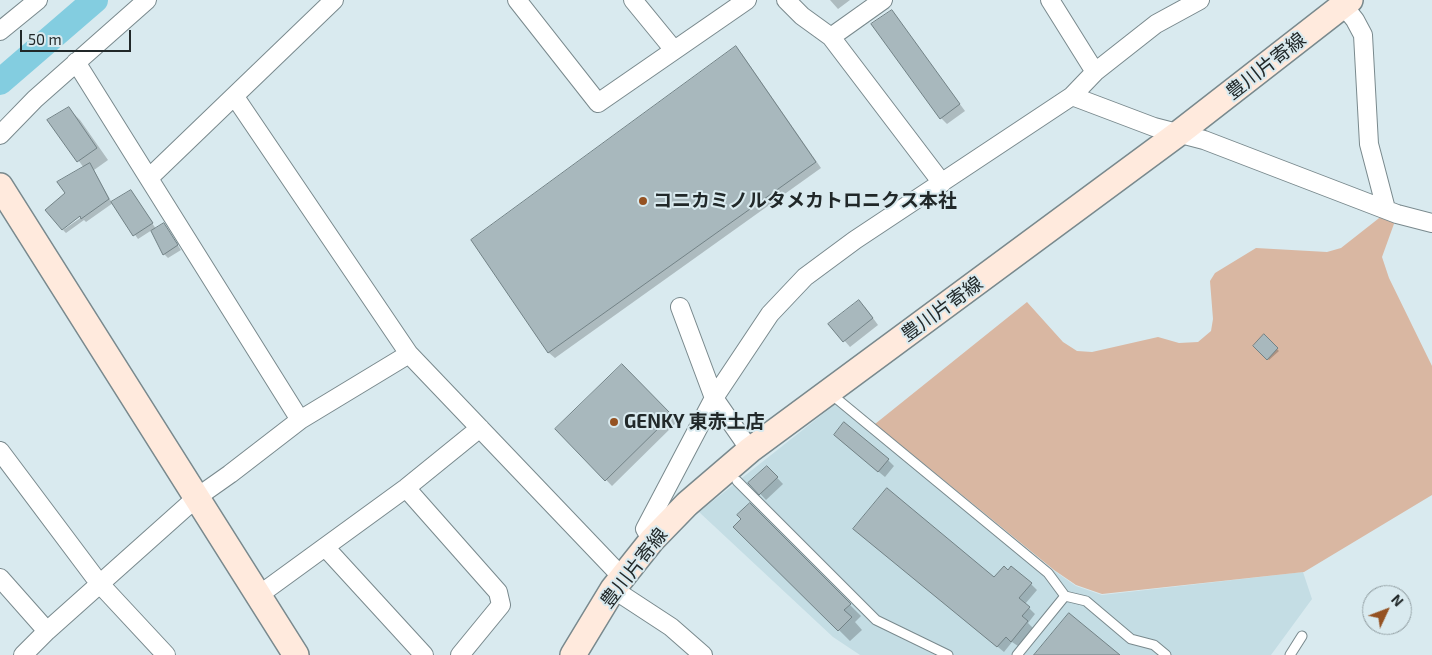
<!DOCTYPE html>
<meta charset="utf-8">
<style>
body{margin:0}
#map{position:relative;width:1432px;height:655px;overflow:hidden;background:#d9eaef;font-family:"Exo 2",sans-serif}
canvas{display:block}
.north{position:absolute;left:1362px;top:585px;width:50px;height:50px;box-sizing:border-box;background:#d9eaef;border:1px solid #8f9ca0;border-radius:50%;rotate:47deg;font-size:14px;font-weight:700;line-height:20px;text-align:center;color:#212829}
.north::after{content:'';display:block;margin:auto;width:18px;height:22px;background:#955222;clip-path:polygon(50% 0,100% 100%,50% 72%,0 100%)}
.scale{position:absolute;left:20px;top:30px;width:111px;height:22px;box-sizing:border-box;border:2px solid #212829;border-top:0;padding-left:6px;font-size:15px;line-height:18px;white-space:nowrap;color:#212829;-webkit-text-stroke:4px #d9eaef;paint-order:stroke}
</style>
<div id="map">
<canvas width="1432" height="655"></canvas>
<div class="north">N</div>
<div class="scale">50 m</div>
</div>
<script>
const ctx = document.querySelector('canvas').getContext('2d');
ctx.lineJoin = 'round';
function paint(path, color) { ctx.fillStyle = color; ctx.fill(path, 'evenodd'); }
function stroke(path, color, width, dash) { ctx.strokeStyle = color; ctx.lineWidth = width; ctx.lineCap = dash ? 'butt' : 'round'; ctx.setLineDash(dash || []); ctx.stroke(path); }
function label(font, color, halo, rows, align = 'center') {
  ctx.font = font + ' "Exo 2","Noto Sans JP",sans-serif'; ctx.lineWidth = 4; ctx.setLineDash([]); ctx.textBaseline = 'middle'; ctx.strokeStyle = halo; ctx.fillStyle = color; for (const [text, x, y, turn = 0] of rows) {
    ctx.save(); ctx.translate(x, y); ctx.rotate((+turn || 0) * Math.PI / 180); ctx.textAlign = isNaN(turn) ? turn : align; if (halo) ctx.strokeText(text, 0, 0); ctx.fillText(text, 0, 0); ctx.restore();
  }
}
const built = new Path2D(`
 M843,398l210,172 23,16 26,9 201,-23 9,27 -41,56h-411l-27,-18 -134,-125z`);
const green = new Path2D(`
 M1383,215l12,6 -13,36 7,21 43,88v129l-128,77 -202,22 -26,-9 -22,-15 -179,-146 152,-122 36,40 14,9 15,1 66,-15 21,6 19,-1 13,-11 2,-12 -3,-38 5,-8 41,-25 71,4 14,-4z`);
const shadow = new Path2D(`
 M830,0h20l-12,9z
 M891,11l74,100 -18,13 -6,-6z
 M736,48l6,6 79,114 -266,190 -6,-5 -77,-113z
 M69,109l11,11 28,40 -14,10 18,33 19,-12 25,38 8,-5 17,26 -13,8 -4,-4 -12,-24 -14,9 -25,-36 -27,19 -2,-2 -18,13 -3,-3 23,-16 -20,-21 18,-25 -35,-48z
 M865,307l13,18 -28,22 -20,-23z
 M1264,336l15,15 -10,9 -15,-14z
 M622,366l55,56 -65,64 -55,-57z
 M841,441l47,19 6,6 -9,11z
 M767,467l16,17 -17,16 -16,-17z
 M750,505l111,111 -6,6 7,8 -12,11 -115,-114 7,-8z
 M861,534l134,45 36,5 6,6 -12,14 10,10 -7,9 5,5 -15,18 -6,-4 -8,10z`);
const river = new Path2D(`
 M0,82l95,-82`);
const building = new Path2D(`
 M892,10l68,94 -20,15 -69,-95z
 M736,46l80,116 -268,191 -77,-113z
 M69,107l28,41 -20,14 -30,-42z
 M90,163l19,36 -28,20 -1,-3 -18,14 -17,-20 20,-17 -8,-11z
 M131,190l22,33 -20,13 -22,-34z
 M164,223l14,22 -15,10 -12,-24z
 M859,300l14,18 -30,24 -15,-18z
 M1264,334l14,14 -11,12 -14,-14z
 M622,364l50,51 -67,66 -50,-52z
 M844,422l45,37 -11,13 -44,-37z
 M767,466l11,11 -19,18 -11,-12z
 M887,488l107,89 10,-11 4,4 3,-4 21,17 -13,15 11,9 -8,9 6,5 -17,21 -5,-5 -9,10 -144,-118z
 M750,503l101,101 -7,6 8,7 -14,14 -105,-104 8,-8 -4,-4z
 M1069,613l51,42h-86z`);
const lane = new Path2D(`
 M831,394l217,179 17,23 -48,59
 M737,481l139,139 72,35
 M1065,596l21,5 45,38 23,6 12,10
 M1290,655l12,-19`);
const street = new Path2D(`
 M517,0l81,103 149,-103
 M633,0l41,50
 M786,0l16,16 29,21 111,146
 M1050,0l45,72
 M1343,5l12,15 8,15 6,109 17,65
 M0,31l38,-31
 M831,37l52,-37
 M76,62l224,358
 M1072,96l82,31 50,13 193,74 35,9
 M235,97l174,257 213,223
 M0,135l35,-36 112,-99
 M149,178l185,-178
 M680,307l34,91 36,52
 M0,451l99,132 67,72
 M406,488l92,104 3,13 -41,50
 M652,540l-7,-11 69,-131 56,-84 35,-37 50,-37 217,-144 23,-24 61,-48 44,-24
 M325,547l99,108
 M0,578l47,53
 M613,589l58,38 32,28
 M259,595l147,-107 74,-60
 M23,655l24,-24 149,-133 34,-24 70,-54 109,-66`);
const secondary = new Path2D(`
 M0,186l296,469
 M573,655l40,-66 39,-49 35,-36 63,-54 429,-317 171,-133`);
const markers = [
 [643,201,5,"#955222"],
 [614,422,5,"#955222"]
];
const streetNames = [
 ["豊川片寄線",1266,66,-38],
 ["豊川片寄線",942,309,-36],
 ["豊川片寄線",634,568,-52]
];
const poiNames = [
 ["コニカミノルタメカトロニクス本社",653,201],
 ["GENKY 東赤土店",624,422]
];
paint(built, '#c4dde4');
paint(green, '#d9b7a2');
paint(shadow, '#0003');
stroke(river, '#83cde0', 26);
paint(building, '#a8b8bd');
stroke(building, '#728286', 1);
stroke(lane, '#79898d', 11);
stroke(street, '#79898d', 20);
stroke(secondary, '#79898d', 28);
stroke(lane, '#fff', 9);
stroke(street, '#fff', 18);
stroke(secondary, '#ffeadd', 25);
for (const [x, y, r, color] of markers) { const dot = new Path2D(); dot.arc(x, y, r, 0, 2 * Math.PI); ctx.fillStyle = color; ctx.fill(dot); stroke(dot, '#d9eaef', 2); }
label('19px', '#212829', '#d9eaef', streetNames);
label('bold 19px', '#212829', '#d9eaef', poiNames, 'left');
</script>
